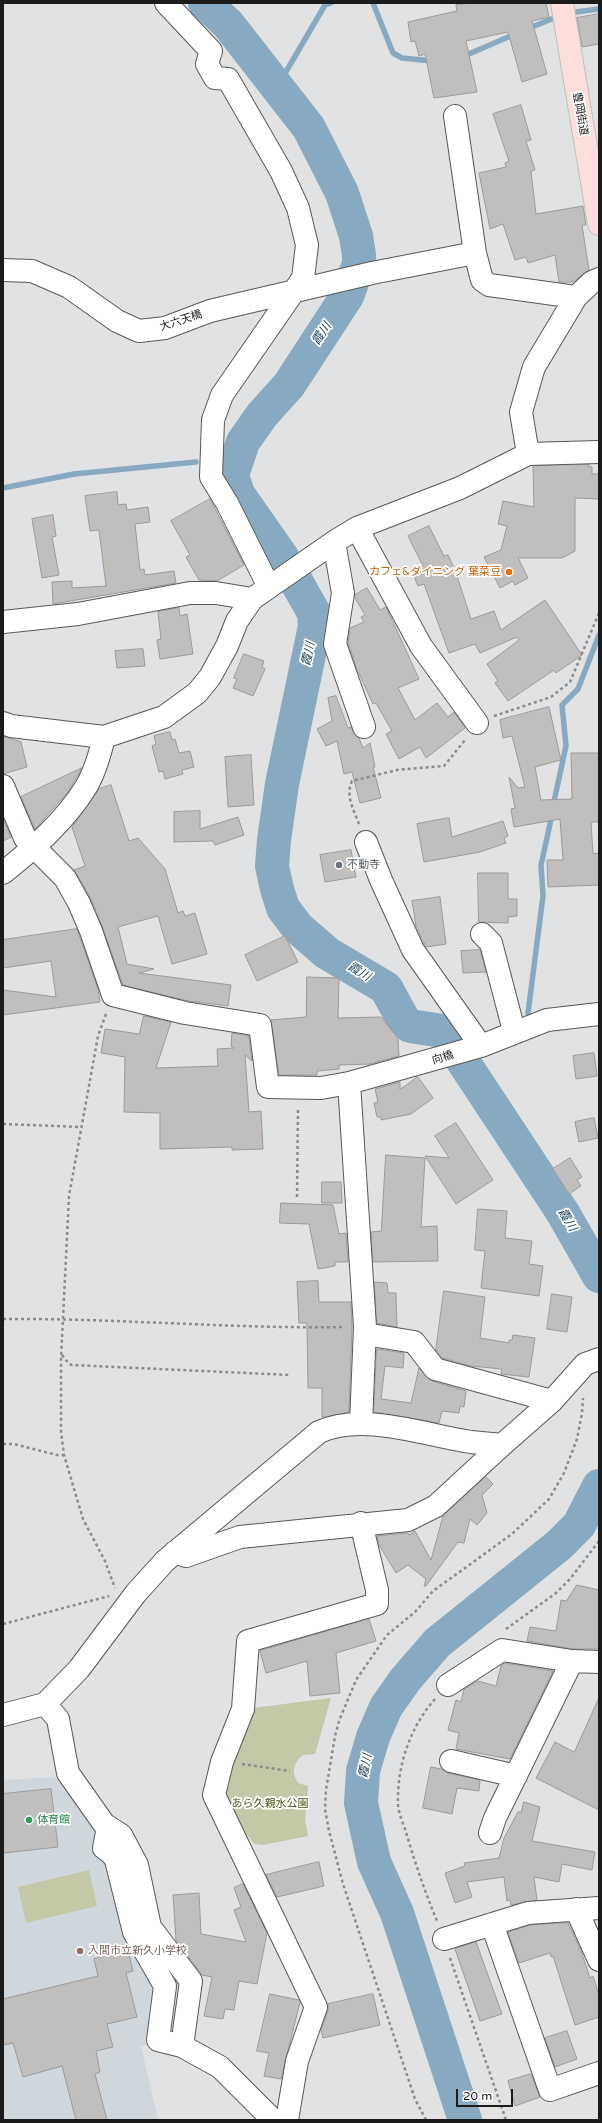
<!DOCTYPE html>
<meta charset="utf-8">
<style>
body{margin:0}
#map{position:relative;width:602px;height:2123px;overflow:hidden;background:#e0e2e3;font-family:"Varela Round",sans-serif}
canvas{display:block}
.frame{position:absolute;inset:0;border:4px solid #1b1b1c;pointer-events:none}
.scale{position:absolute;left:456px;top:2089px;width:57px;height:18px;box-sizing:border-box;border:2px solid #1b1b1c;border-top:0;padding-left:5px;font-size:12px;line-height:14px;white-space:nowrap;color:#1b1b1c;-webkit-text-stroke:3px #fff;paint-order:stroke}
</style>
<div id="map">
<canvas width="602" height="2123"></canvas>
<div class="frame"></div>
<div class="scale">20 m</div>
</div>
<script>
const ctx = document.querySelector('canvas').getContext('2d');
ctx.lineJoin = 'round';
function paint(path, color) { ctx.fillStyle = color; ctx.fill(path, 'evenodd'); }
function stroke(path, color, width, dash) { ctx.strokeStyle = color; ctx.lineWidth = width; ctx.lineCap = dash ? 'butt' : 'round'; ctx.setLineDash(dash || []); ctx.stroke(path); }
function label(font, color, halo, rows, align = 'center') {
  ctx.font = font + ' "Varela Round","Noto Sans JP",sans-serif'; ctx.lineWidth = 3.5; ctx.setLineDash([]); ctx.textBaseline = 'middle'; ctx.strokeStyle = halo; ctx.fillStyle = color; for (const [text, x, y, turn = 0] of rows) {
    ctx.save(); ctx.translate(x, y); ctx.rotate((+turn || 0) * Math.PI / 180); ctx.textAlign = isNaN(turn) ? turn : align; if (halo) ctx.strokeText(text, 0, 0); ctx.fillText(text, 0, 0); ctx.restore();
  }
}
const built = new Path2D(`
 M60,1777l65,83 54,117 -10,66 -28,3 17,74h-155v-340z`);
const green = new Path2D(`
 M331,1698l-16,56 -12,1c-10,8 -12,18 -5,28l10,3 -3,34 3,16 -45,9 -9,-1 -9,-12 -21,-41 29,-83z
 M89,1870l8,36 -71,17 -8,-36z`);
const stream = new Path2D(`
 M373,3l20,50 9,5 30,3
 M568,13l31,-4
 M527,29l32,-13
 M462,57l53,-23
 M277,87l48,-82 6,-2
 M227,459l10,-2
 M3,488l71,-14 122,-12
 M553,806l13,-60 -4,-41 16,-16 21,-54
 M528,1013l15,-117 -2,-31 11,-50
 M596,1271l3,-4`);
const river = new Path2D(`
 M205,3l23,21 81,104 33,65 14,43 3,19v9l-12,32 -58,89 -27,30 -19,27 -11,33 6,19 44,63 14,24 18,32 1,13 -33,158 -8,56 -2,26 5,23 6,19 15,20 29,25 59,35 18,33 6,5 33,5 120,182 36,63
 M465,2120l-68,-207 -23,-51 -13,-59 2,-32 10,-34 13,-30 19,-27 32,-37 122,-98 20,-20 20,-39`);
const building = new Path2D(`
 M473,3h73l3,14 -17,4 15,53 -25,8 -14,-50 -42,9 11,51 -43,6 -9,-44 -6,2 -4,-15 -4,1 -3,-20 49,-11 -1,-6z
 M599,14v30l-17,3 -5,-29z
 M521,105l10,35 -5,1 9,29 -4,1 5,43 47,-8 3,19h-4l7,45 -16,12h-14l-4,-27 -27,8 -2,-6 -11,3 -12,-36 -13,5 -11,-56 27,-6 -1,-4 4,-2 -16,-47z
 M589,465v2h3v7h7v25l-24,-1v53l-13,7h-44l10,20 -13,7 -2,-4 -13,7 -16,-31 17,-7 6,-24 -9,-2 5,-23 31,6 -1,-41z
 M117,492l1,13 8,-1 1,6 21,-3 2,15 -15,2 5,46 4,-1 1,6 29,-4 2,12 -123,21 -1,-22 20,-1v7l34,-2 -7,-56 -9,1 -5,-35z
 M210,499l34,66 -27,16 -18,-1 -13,-23 4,-2 -19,-34z
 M53,515l3,21 -4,1 7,38 -17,3 -10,-59z
 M429,526l15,30 4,-1 7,15 16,49 23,-8 7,19 44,-30 37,55 -26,18 -2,-3 -46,31 -13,-18 3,-2 -11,-17 32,-24 -2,-3 -37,16 -5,-9 -26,9 -25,-69 -6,2 -6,-15 11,-5 -15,-30z
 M367,588l13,22 6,-3 33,72 -21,9 17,32 22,-17 11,14 6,-5 11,16 -39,30 -6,-11 -21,12 -13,-25 6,-3 -16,-28 -3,1 -17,-37 -8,-24 2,-15 14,-6 -3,-5 4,-2 -10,-17v-3z
 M179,608l1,8 7,-2 6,40 -33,5 -3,-19 4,-1 -3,-27z
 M143,649l2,17 -28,2 -2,-17z
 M244,654l20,7 -2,6 3,2 -12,27 -20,-8 4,-9 -3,-1z
 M336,696l12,32 3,-1 5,9 3,2 4,10 7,-5 5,24h-2l8,31 -21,5 -8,-31 -8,2 -7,-33 -11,5 -9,-17 15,-8 -4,-23z
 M549,707l12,53 -26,7 6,33 31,-1 -1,-46h28v69h-8l2,32 6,-1v32l-51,2 -1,-27h16l-3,-41 -46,8 -3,-18 4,-1 -6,-31 9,11 7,-1 -13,-51 -9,2 -3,-18z
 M170,732l2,8 3,-1 4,14 11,-2 4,16 -12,3 1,4 -18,5 -2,-8 -4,1 -7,-26 4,-2 -2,-8z
 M3,736l18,6 6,25 -24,7z
 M251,755l3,50 -26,2 -3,-50z
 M82,768l-14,24 -33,37 -14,-32z
 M111,785l18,56 9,-3 27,31 13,44 5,-2 2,5 10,-3 12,41 -35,10 -14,-48 -40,11 9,37 27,5 -15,4 92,12 -3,21 -40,-5 -65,-16 -21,-59 -12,-29 -16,-27 11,-4 -13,-39 27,-38z
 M200,811v18l38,-12 6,18 -29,10 -2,-4 -39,1v-30z
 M3,818l8,19 -8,4z
 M449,818l3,19 51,-16 5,15 -4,2 2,5 -26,9 -56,10 -7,-38z
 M351,850l5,27 -31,5 -5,-27z
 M478,873h30v26h9v17l-9,1v6l-29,-1z
 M440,897l6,47 -20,3 -10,-21 -4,-25z
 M77,929l21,60 2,13 -97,13v-25l53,7 -5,-36 -48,7v-28z
 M285,936l13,26 -41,19 -12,-26z
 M480,950l6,22 -23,1 -2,-22z
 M307,977l32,1 -1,40 43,-1 17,21 1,18 -29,8 -31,1v4l-22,2v4h-38l-8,-55 35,-3z
 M144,1016l27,6 -15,46 62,-2 -1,-17 17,-1 -3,-2 1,-13 17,3 3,25 -7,-6 4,57 12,-1 2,38 -31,1v-3l-72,2v-36l-36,-1 1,-55 -24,-4 4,-24 34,5z
 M594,1053l3,23 -21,3 -3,-23z
 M418,1077l15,21 -22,16 -30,6v-3h-4l-3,-14 4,-1 -3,-13 25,-7v7z
 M594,1118l4,20 -19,4 -4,-20z
 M456,1123l37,57 -37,24 -31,-48 24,2 -14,-22z
 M386,1155l39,3 -4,69 16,-1 1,35 -65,1 -2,-30 10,-1z
 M570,1158l12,19 -5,3 4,6 -12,8 -16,-25z
 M322,1182h19l1,21h-20z
 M281,1203l52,2 6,29 7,-1 2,29h-13v4l-17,3 -9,-45 -29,-1z
 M478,1209l29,2 -2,27 27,3 -3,23 14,2 -4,30 -58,-8 4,-37 -10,-1z
 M318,1281l1,21h32l1,25 -3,85 -23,5h-4v-29h-14l-1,-65h-8l-2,-41z
 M375,1282l12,1 1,10h8l1,34 -20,-4z
 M444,1291l41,6 -5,41 29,5v-3h3l1,-5 22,3 -6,39 -28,-3 1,-5 -31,-3 -29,-8 -6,-8z
 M552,1294l20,3 -5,35 -20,-3z
 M377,1349l27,4 -1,15 -18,-2 -4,33 30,4 8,-35 13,13 34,10 -2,16 -4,-1 -1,7 -17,-2 -3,12 -65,-11z
 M486,1477l7,7 -11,11 5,18 -10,12 -7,-6 -6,24 -6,-1 -32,44h-2l2,-7 -18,-14 -12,8 -17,-28 -2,-9 31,-3 1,2 6,-4 16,29 12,-44z
 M577,1585l22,5v59h-26l-46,-8 3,-14 26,4 5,-31 5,1z
 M369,1619l7,22 -40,12 4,40 -30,3 -3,-35 -41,12 -6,-22z
 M505,1663l48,8 -43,88 -54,-10 3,-16 -11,-3 8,-30 5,2 3,-13 14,-8 18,5 5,-20z
 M599,1698v112l-63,-32 19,-36 19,10z
 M431,1767l10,2 7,4 32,7 -1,11 -22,-3 -5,26 -29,-6z
 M51,1789l7,58 -55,6v-59z
 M524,1802l16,5 -8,34 63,11 -3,18 -30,-6 -3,18 -25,-5 3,23 -26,5 -1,-5 -3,1 -3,-24 -37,5 5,15 -17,6 -10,-30 20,-7 -1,-3 35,-5 5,-20 14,-26h3z
 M319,1862l5,24 -47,11 -11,-22z
 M243,1884l24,49 -10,51 -18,-3 -5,29 -9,-1 -2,10 -19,-3 8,-39 -10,-2 -26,-35 -3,-45 26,-2 2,41 45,8 -12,-32 7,-3 -7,-19z
 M568,1923l13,28 9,27 3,-2 6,19v22l-24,8 -22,-69 -2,1 -1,-4 -31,10 -11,-31 22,-7z
 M476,1942l26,72 -22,7 -25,-72z
 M128,1951l5,20 -7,2 11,44 -30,7 6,23 -17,4 4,21 -5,2 12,46h-31l-14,-54 -39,11 -10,-34 -10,2v-46l95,-23 -4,-17z
 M270,1994l29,6 1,2 -19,77 -17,-3 5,-23 -12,-2z
 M373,1994l7,31 -57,13 -2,-8 7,-19v-7z
 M567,2031l10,28 -22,8 -10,-29z
 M531,2074l9,23 -25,9 -7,-25z`);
const path = new Path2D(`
 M494,716l57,-19 19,-15 29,-69
 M359,824c-5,-14 -14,-28 -7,-43l45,-11 47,-4 21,-26
 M106,1014l-8,22 -29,160 -8,163v72l3,24 19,64 22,42 10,27
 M3,1124l78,3
 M297,1197l1,-89
 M3,1319c114,-1 228,10 342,8
 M62,1355l7,9 3,1 218,10
 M3,1444h11l43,11h7
 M3,1624l106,-28
 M506,1629l50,-36 14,-14 29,-38
 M435,1699c-25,28 -38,67 -37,104 0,9 5,20 8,29 9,31 19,60 31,89
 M242,1764l48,7
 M450,1958l56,162
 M426,2120l-11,-21 -72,-215 -14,-53 -4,-22 1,-19 9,-54 4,-15 17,-41 31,-45 28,-23 18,-21 79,-57 37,-35 15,-26 13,-34 5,-26 1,-15`);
const minor = new Path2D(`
 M166,3l45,48 -4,13 8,14 13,1 53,92 17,37 9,37 -4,33 -81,117 -9,25 -2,57 16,26 42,84
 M455,116l20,137 7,27 7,5 87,12
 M3,270l29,1 37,16 48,34 22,10 26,-3 45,-17 34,-8 128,-30 103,-20
 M528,454l-7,-42 13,-45 42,-70 16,-15 7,-3
 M357,528l64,118 56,77
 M334,542l9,51 -8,51 29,83
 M3,622l75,-8 112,-21h26l36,6
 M3,723l8,3 93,11 60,-20 33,-24 13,-16 17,-31 10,-25 15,-22 82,-57 23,-14 103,-40 68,-34 71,-2
 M3,786l22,52 40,40 14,25 12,28 22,64 72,18 75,12 8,62 53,1 28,-5 132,-37 66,-26 52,-6
 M366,842l15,38 32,70 68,96
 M3,873c31,-25 62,-52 83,-86 9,-15 14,-33 18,-50
 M482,934l9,9 23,88
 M349,1083l16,244 -4,97
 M365,1334l49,8 21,27 117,32
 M175,1552l11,4 54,-19 168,-17 28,-14 66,-61
 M448,1685l54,-35 70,11 27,1
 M45,1704l13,15 10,54 36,51 17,11 16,30 13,62 41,54 -9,65 38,21 53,53
 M3,1715l42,-11 34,-35 57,-76 29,-32 154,-129c44,-20 105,3 152,10 10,1 20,2 31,3l50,-44 33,-37 14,-5
 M451,1761l65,15
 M108,1827l-4,21 8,6 4,6 18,72 31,54 -7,54 24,6
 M490,1833l5,-15 77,-157
 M576,1909l23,51
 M492,1924l58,166 49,-17
 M444,1939l84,-26 71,-5
 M287,2120l10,-59 19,-54 -102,-212 8,-33 21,-53 5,-68 129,-37v-14l-16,-67`);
const major = new Path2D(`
 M562,3l37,221`);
const markers = [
 [509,572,4,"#e8710a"],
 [339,865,4,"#6b7280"],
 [29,1820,4,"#2e9e5b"],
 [80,1951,4,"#8d6e63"]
];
const streetNames = [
 ["豊岡街道",580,114,80],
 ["大六天橋",181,321,-18],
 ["向橋",443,1058,-17]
];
const foodNames = [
 ["カフェ&ダイニング 葉菜豆",501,572]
];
const worshipNames = [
 ["不動寺",347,865]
];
const parkNames = [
 ["あら久親水公園",270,1804]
];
const leisureNames = [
 ["体育館",37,1820]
];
const educationNames = [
 ["入間市立新久小学校",88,1951]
];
const waterNames = [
 ["霞川",322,334,-57],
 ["霞川",309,654,-78],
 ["霞川",359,972,31],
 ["霞川",567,1220,59],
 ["霞川",366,1766,-78]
];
paint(built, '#cfd7dd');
paint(green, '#c3c8a6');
stroke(stream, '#87aac2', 5.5);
stroke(river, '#87aac2', 34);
paint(building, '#c0bfbe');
stroke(building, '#9b9a99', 1);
stroke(minor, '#575859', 24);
stroke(major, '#bfbfbf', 24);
stroke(path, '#8b8c8d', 2.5, [3, 3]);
stroke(minor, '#fff', 22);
stroke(major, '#fddedd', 22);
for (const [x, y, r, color] of markers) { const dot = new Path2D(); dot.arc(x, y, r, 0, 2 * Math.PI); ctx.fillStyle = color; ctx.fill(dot); stroke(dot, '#fff', 1.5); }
label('11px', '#1b1b1c', '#fff', streetNames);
label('11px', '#c56008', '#fff', foodNames, 'right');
label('11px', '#5b616d', '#fff', worshipNames, 'left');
label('11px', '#505519', '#fff', parkNames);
label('11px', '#27864d', '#fff', leisureNames, 'left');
label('11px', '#785e54', '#fff', educationNames, 'left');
label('italic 12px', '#083650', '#fff', waterNames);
</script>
